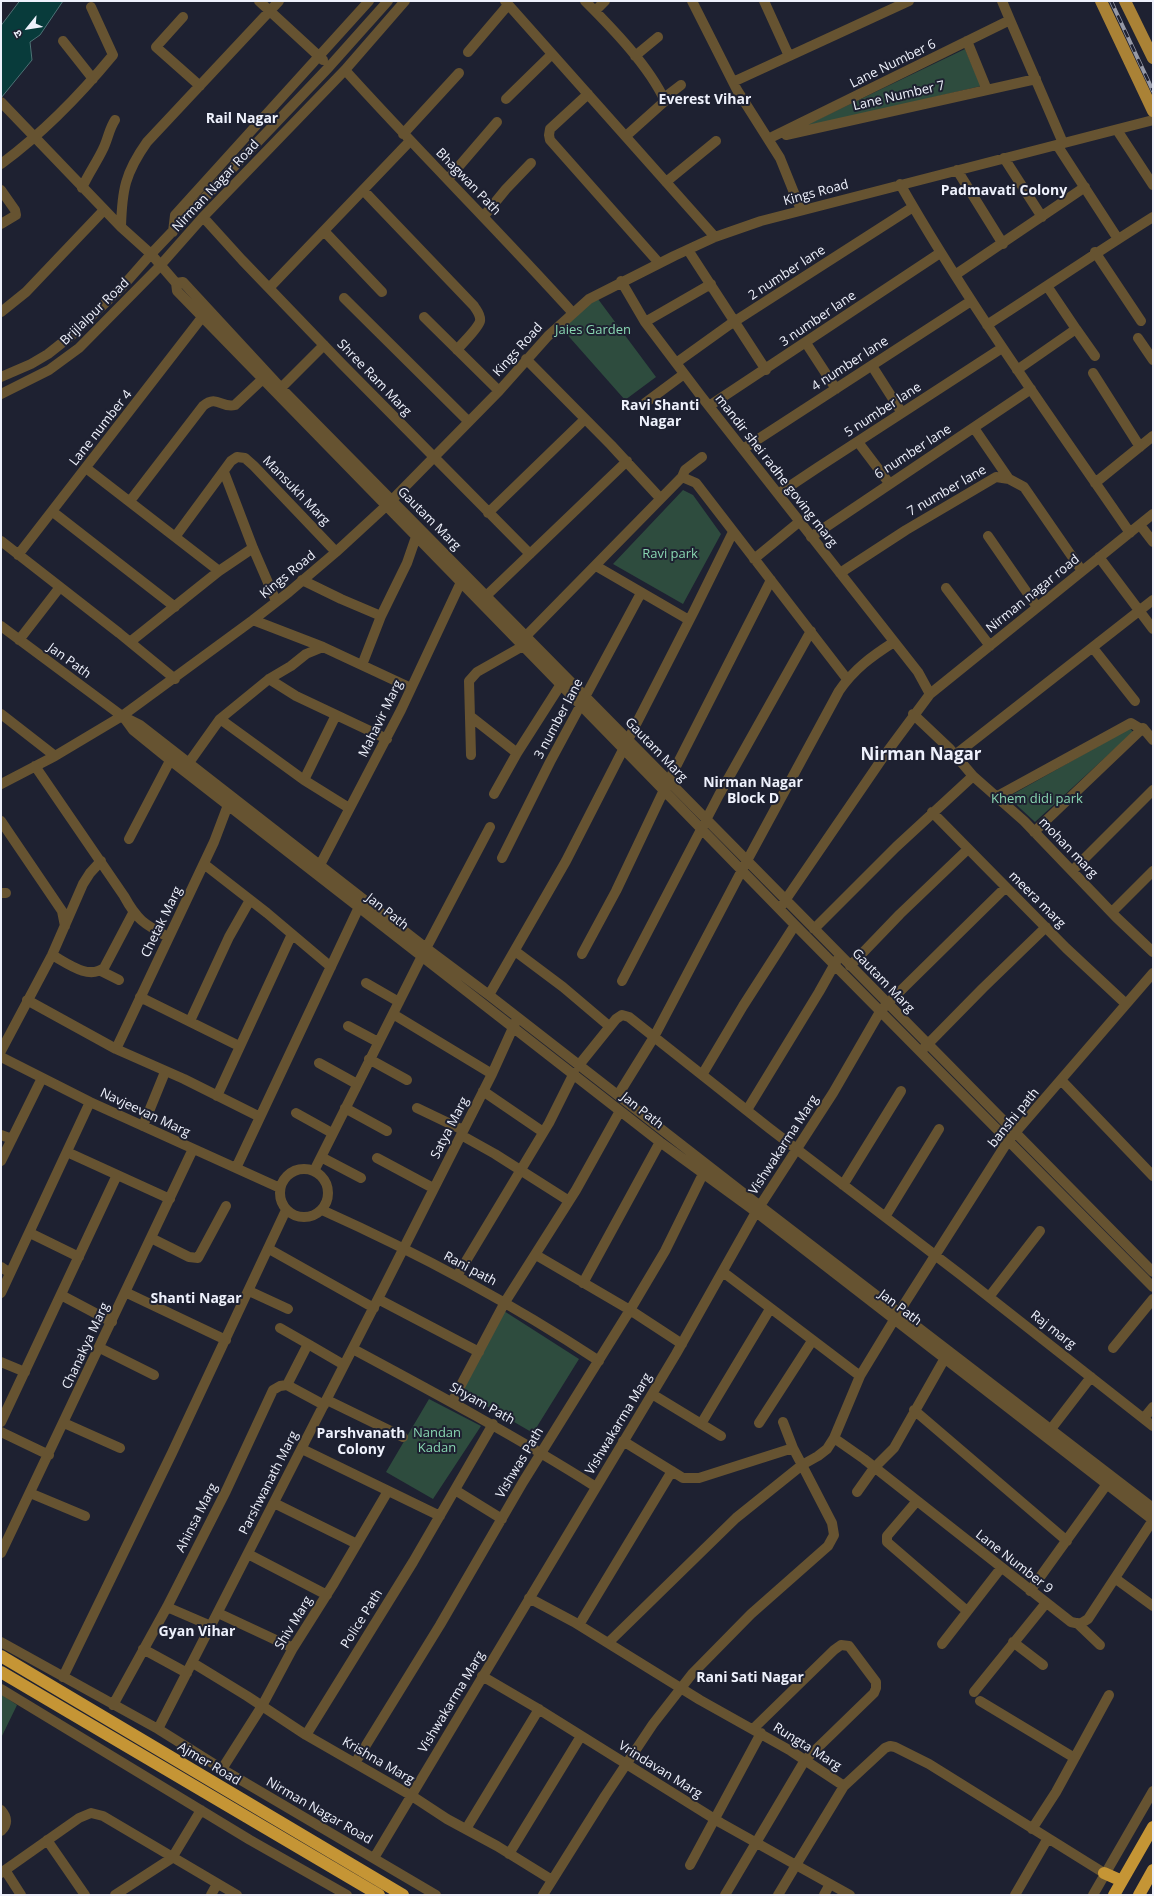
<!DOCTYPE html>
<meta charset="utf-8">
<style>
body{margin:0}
#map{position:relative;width:1154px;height:1896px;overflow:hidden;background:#1e2131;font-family:"Open Sans","Noto Sans Devanagari",sans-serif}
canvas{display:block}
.frame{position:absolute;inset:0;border:2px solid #eef1fc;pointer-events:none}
.north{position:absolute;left:8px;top:8px;width:40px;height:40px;-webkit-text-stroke:3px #1e2131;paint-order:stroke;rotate:240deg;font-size:11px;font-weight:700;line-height:16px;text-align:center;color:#eef1fc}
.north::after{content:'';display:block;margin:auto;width:14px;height:18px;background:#eef1fc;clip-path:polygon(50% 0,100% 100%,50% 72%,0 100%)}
</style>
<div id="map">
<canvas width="1154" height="1896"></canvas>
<div class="frame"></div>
<div class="north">उ</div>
</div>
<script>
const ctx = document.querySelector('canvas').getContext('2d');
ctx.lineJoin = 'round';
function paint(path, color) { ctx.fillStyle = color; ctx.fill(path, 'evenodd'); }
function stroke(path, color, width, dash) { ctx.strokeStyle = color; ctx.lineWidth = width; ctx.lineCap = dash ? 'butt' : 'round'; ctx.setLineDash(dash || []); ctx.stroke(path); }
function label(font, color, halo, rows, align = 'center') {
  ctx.font = font + ' "Open Sans",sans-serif'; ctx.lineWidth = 4; ctx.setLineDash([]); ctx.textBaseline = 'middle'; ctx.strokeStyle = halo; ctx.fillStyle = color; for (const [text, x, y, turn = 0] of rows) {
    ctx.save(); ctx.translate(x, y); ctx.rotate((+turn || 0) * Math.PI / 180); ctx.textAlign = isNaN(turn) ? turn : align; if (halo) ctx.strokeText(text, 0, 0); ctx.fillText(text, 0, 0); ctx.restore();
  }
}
const green = new Path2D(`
 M965,49l16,37 -185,44z
 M598,299l58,78 -31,23 -69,-78z
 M683,490l10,5 28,39 -38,70 -70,-40z
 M1130,728l3,4 -98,90 -27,-25z
 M504,1311l75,48 -46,74 -72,-42z
 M429,1399l52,27 -48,73 -47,-27z
 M1,1694l16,11 -16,33z`);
const water = new Path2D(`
 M20,1h43l-23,34 -10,7 2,18 -31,38v-72z`);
const minor = new Path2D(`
 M259,1l64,59
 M505,1l210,236
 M585,1c27,27 64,65 80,100l-39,35
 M692,1l45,89 43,68 21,52
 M764,1l25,55
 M595,11l10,-10
 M183,17l-27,30 44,39
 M1010,20l53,123
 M63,41l30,38
 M967,41l20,49
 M468,52l40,-47
 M635,56l23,-19
 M345,70c74,82 153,160 227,242
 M733,82l176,-81
 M588,94l-38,35 -1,6 1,5 109,123
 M664,98l17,-13
 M506,99l46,-45
 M1,102l120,125 30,27 25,29 1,8 618,634 358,362
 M1117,130l36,55
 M403,134l56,-61
 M786,135l250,-56
 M768,139l242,-119 -8,-19
 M1057,145l61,94
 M1004,158l38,59
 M1,164c42,-31 79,-69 112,-109l-22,-48
 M957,170l46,74
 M448,179l49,-57
 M666,182l50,-41
 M900,184c69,121 151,234 230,349
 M82,188c6,-14 15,-26 21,-39 5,-10 6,-20 12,-29
 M1,190l14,20 1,5 -15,9
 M363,190l111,116c3,5 7,9 6,15 -2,8 -18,22 -23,29
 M484,216l22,-27 25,-26
 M203,217l39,43 100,104 188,190
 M121,227c1,-37 4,-54 26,-85l132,-141
 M324,231l58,61
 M173,232l2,-17 194,-214
 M688,250l78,120
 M1095,252l46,69
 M955,275l130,-88
 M621,281l24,41 56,74 217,276 12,22
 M176,283l7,-1 98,106 872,884
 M270,287l140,-146
 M344,298l124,123
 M1,312l25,-20 78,-82
 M424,317l75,74
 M645,322l66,-38
 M987,325c56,-36 110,-73 166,-108
 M1076,329l19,27
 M1138,338l15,22
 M806,343l30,46
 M526,359l85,86 49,53
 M676,363l53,-38 184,-118
 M872,366l30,47
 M1017,370l59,-41 -29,-43
 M1093,373l47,74
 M1,377l30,-13 17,-10 24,-19 50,-48 29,-33 178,-187 59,-66
 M281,388l43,-43
 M1,394l48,-24 30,-22 78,-79 46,-52 142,-147 60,-69
 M645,403l39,-29
 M709,406l231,-153
 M974,428l35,51
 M858,442l31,41
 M743,449l228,-148
 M86,468l133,103
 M224,472l29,76 23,53
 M682,477l3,-7 17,-13
 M1095,483l58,-47
 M778,494l39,-26 185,-120
 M130,501l73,-95c14,-12 19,3 32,-1l33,-31
 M53,512l122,95
 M488,513l97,-94
 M1140,525l13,17
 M988,536l49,71
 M175,537l56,-76 6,-4 8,1 9,8 82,86
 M811,537l220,-148
 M1,541l118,92 56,46
 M18,555l185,-239
 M1099,557l54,72
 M754,559l45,-37
 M596,566l93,54
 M840,573l66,-43 90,-53 13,2 15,8 58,84
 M302,580l39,19 40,17
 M946,588l44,58
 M486,596l141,-135
 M253,620l70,27 88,41
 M1,626l121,90 18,9 286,223 63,47 271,211 393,302
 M526,636l156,-159 14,6 151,196
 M19,640l41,-53
 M130,642l89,-71 34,-23
 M1093,648l42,53
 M362,665l19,-49 26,-53 9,-26
 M269,679l27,17 91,43
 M1,714l54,42
 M913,714l37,35 23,27 51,45 92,96 37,35
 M470,716l47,37
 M125,719l8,11 37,30 490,382 96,70 397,308
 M220,719l84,61 45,28
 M471,755l-2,-74 8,-9 46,-26
 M955,755l198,-155
 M188,764l32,-45 49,-40 22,-13 15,-12 17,-7
 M35,766l89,130c13,24 20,28 44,41
 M304,780l32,-65
 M1,784l54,-28 67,-40 131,-96 36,-28 47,-40 50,-46 113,-115 49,-55 41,-37 85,-43 41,-19 46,-16 392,-101
 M494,794l23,-41 44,-69
 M996,797l135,-74 10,6
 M932,812l134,136 60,56
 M1,821l61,90 3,15
 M1034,832l109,-104 10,12
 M129,839l44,-84
 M502,858l48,-96 91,-169
 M204,864l63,49 64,54
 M320,865l81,-155 60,-128
 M1072,871l81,-81
 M1,893h5
 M782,905l102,-149 46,-62 223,-180
 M1112,912l41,-41
 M814,929l82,-82 77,-71
 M515,951l48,36 46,39
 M582,954l34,-63 48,-101 107,-210
 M52,955c15,8 36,25 52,13l29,-55
 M850,966l50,-52 68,-65
 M101,971l18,9
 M622,981l97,-186 92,-164
 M366,983l33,19
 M489,995l77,-134 128,-250 39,-79
 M140,997l99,49
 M27,1000l89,49 68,30 76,38
 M393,1014l99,60
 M190,1021l39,-84 21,-37
 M348,1026l30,16
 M924,1048l59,-60 63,-61
 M116,1049l98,-207 14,-37
 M1,1051l51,-96 31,-71 7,-11 11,-12
 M1,1057l89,45 190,86
 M369,1059l38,21
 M319,1063l38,21
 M579,1065l37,-46 6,-4 7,2 140,111 192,147 192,151
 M702,1075l41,-69 52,-81
 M1061,1080l92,96
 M483,1091l60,41
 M618,1095l36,-58 88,-167 97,-179c15,-22 33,-35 55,-49
 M217,1096l75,-162
 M345,1108l42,23
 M417,1108l46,22
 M747,1110l72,-118 18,-32
 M296,1113l36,20
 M143,1126l22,-54
 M1,1135l11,4
 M461,1135l34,19 74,47
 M67,1152l103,47
 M321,1157l40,21
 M377,1158l56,30
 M1,1161l41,-83
 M236,1168l123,-261
 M280 1193a24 24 0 1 1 48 0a24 24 0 1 1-48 0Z
 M314,1171l108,-215 68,-129
 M843,1185l58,-94
 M322,1210c96,43 189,93 277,151
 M885,1217l54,-88
 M30,1233l49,24
 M151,1238l38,19 9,1 28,-52
 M269,1249l105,59
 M536,1255l94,55 52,34
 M1,1267l9,6
 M723,1272l137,104
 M457,1276l92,-153 25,-50
 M583,1283l77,-141
 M249,1291l39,18
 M125,1292l101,48
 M1,1293l89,-191
 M61,1295l51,27
 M989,1297l51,-66
 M378,1299l101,53
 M280,1328l28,16
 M100,1348l54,27
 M1113,1348l40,-49
 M353,1349c82,44 164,88 243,138
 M1,1362l24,10
 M287,1385l21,-41 36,21
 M652,1394l69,42
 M327,1400l76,37
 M452,1402l53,-100 71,-112 44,-79
 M914,1410l153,131
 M1144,1418l9,-11
 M1,1422l116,-247
 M64,1423l56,25
 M759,1423l53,-82
 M701,1424l69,-115
 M1051,1429l40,-52
 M1,1432l48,23
 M834,1438l30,21 207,163 9,2 8,-5 65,-99
 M623,1441l60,37h16l94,-30
 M302,1449l138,67
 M455,1490l47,29
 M857,1492l17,-24 20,-20 51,-90
 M30,1493l55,23
 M916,1502l-29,34v6l80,69
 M274,1503l83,41
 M1,1553l192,-404
 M248,1554l79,41
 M1116,1579l37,27
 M1030,1591l77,-107
 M529,1598l45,24 126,78 91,51 53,35 41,-38 5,-2 5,1 34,17 175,109
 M167,1607l44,19
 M218,1613l75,35
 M1077,1623l23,22
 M579,1625l93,-154
 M1,1642l157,87 64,40 214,126
 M1013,1642l30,23
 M608,1643l128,-125 66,-53 -9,-17 -10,-26
 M942,1644l59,-76
 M143,1649l44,24
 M193,1663l54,33 59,39 106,61 35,23 50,27 55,34
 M482,1676l53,31 186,116 75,42 -18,30
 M63,1677l109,-224 114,-243
 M1,1689l249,151 97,55
 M974,1692l72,-89
 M980,1701l93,56
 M113,1705l54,-98 59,-116 47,-101 7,-4 7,-1 37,20
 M158,1729l225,-440 109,-215 24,-53
 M306,1735l107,-173 80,-138
 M355,1763l85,-138 83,-143 107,-172 35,-59 38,-77
 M222,1769l40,-63 31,-58 41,-65 54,-92
 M844,1786l-48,79 54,30
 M1,1810c7,8 7,14 0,21
 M466,1829l73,-120
 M1032,1829l24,-37 53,-97
 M47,1840l38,55
 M509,1854l72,-118
 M374,1858l302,-504 80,-142 77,-119 48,-83 125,-123
 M690,1865l71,-132
 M5,1870l16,25
 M1,1873l78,-55 12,-5 12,3 134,79
 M115,1895l57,-37 29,-48
 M211,1895l6,-11
 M543,1895l62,-99 48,-72 39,-50 59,-60 77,-68 6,-11 -2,-12 -30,-58 16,-9 9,-7 7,-11 26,-62 34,-56 114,-179 145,-168
 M725,1895l80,-135 69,-67 2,-5v-6l-27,-36 -8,-1 -7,5 -81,79
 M824,1895l6,-11
 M1015,1895l33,-57
 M1093,1895l60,-104`);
const major = new Path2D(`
 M1101,1l52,110
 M1125,1l28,57`);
const highway = new Path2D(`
 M1,1656l402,239
 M1,1672l378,223
 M1104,1873l18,8
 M1114,1895l39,-68
 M1139,1895l14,-25`);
const rail = new Path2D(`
 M1111,1l42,90`);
const streetNames = [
 ["Lane Number 6",893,64,-26],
 ["Lane Number 7",899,96,-13],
 ["Bhagwan Path",468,182,46],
 ["Nirman Nagar Road",216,186,-47],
 ["Kings Road",816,193,-15],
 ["2 number lane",787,273,-33],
 ["Brijlalpur Road",95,312,-44],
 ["3 number lane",818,319,-34],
 ["Kings Road",518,350,-48],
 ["4 number lane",850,364,-33],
 ["Shree Ram Marg",374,378,46],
 ["5 number lane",883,410,-33],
 ["Lane number 4",101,428,-52],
 ["6 number lane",913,452,-33],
 ["mandir shei radhe goving marg",776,471,52],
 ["Mansukh Marg",296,491,46],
 ["7 number lane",947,491,-30],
 ["Gautam Marg",429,519,45],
 ["Kings Road",288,575,-39],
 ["Nirman nagar road",1033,594,-39],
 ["Jan Path",69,661,36],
 ["Mahavir Marg",381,719,-64],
 ["3 number lane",559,719,-62],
 ["Gautam Marg",656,750,46],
 ["mohan marg",1068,848,46],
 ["meera marg",1037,900,45],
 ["Jan Path",387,912,38],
 ["Chetak Marg",162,922,-64],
 ["Gautam Marg",883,981,46],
 ["Jan Path",642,1111,38],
 ["Navjeevan Marg",145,1113,25],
 ["banshi path",1014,1118,-51],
 ["Satya Marg",450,1128,-63],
 ["Vishwakarma Marg",784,1145,-57],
 ["Rani path",470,1269,28],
 ["Jan Path",900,1308,37],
 ["Raj marg",1053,1330,38],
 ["Chanakya Marg",86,1346,-65],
 ["Shyam Path",482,1404,29],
 ["Vishwakarma Marg",619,1424,-59],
 ["Vishwas Path",520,1463,-59],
 ["Parshwanath Marg",269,1483,-63],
 ["Ahinsa Marg",197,1518,-63],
 ["Lane Number 9",1014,1562,38],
 ["Police Path",362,1619,-58],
 ["Shiv Marg",294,1623,-59],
 ["Vishwakarma Marg",452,1702,-59],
 ["Rungta Marg",807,1747,32],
 ["Krishna Marg",378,1761,30],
 ["Ajmer Road",209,1764,31],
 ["Vrindavan Marg",660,1770,32],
 ["Nirman Nagar Road",319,1811,30]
];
const parkNames = [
 ["Jaies Garden",593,330],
 ["Ravi park",670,554],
 ["Khem didi park",1037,799],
 ["Nandan",437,1433],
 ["Kadan",437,1448]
];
const neighbourhoodNames = [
 ["Everest Vihar",705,100],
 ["Rail Nagar",242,119],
 ["Padmavati Colony",1004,191],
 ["Ravi Shanti",660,406],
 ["Nagar",660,422],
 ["Nirman Nagar",753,783],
 ["Block D",753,799],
 ["Shanti Nagar",196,1299],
 ["Parshvanath",361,1434],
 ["Colony",361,1450],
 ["Gyan Vihar",197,1632],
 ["Rani Sati Nagar",750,1678]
];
const districtNames = [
 ["Nirman Nagar",921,755]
];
paint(green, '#2e4c3e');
paint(water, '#083b3b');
stroke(water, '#4d7275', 1);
stroke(minor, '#665331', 10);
stroke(major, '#aa8236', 12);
stroke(highway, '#c59535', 12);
stroke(rail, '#9699a6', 4);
stroke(rail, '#1e2131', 2.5, [8]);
label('13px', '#eef1fc', '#1e2131', streetNames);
label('13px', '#89d7b2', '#1e2131', parkNames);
label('bold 14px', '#eef1fc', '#1e2131', neighbourhoodNames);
label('bold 17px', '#eef1fc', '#1e2131', districtNames);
</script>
